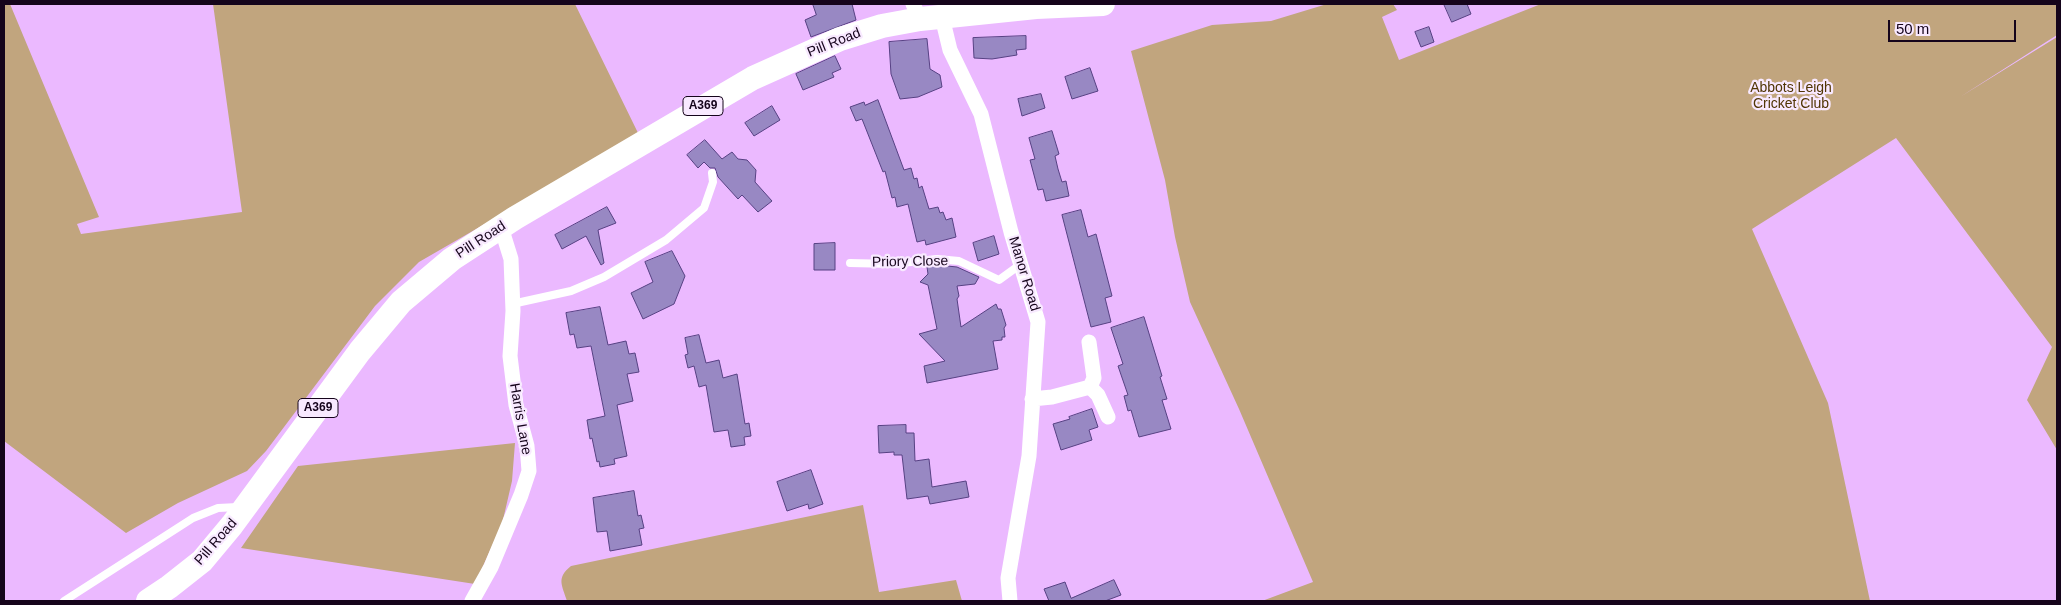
<!DOCTYPE html>
<style>
body{margin:0}
#map{position:relative;width:2061px;height:605px;overflow:hidden;background:#ebb9ff;font-family:Arial,sans-serif}
canvas{display:block}
.frame{position:absolute;inset:0;border:5px solid #15041b;pointer-events:none}
.scale{position:absolute;left:1888px;top:20px;width:128px;height:22px;box-sizing:border-box;border:2px solid #15041b;border-top:0;padding-left:6px;font-size:15px;line-height:18px;white-space:nowrap;color:#15041b;-webkit-text-stroke:4px #f8e9ff;paint-order:stroke}
</style>
<div id="map">
<canvas width="2061" height="605"></canvas>
<div class="frame"></div>
<div class="scale">50 m</div>
</div>
<script>
const ctx = document.querySelector('canvas').getContext('2d');
ctx.lineJoin = 'round';
function paint(path, color) { ctx.fillStyle = color; ctx.fill(path, 'evenodd'); }
function stroke(path, color, width, dash) { ctx.strokeStyle = color; ctx.lineWidth = width; ctx.lineCap = dash ? 'butt' : 'round'; ctx.setLineDash(dash || []); ctx.stroke(path); }
function label(font, color, halo, rows, align = 'center') {
  ctx.font = font + ' Arial,sans-serif'; ctx.lineWidth = 4.5; ctx.setLineDash([]); ctx.textBaseline = 'middle'; ctx.strokeStyle = halo; ctx.fillStyle = color; for (const [text, x, y, turn = 0] of rows) {
    ctx.save(); ctx.translate(x, y); ctx.rotate((+turn || 0) * Math.PI / 180); ctx.textAlign = isNaN(turn) ? turn : align; if (halo) ctx.strokeText(text, 0, 0); ctx.fillText(text, 0, 0); ctx.restore();
  }
}
const green = new Path2D(`
 M4,4h6l89,213 -22,7 4,10 161,-22 -29,-208h362l64,131 -220,127 -44,44 -109,145 -19,20 -69,32 -52,30 -122,-92z
 M1327,4h66l4,6 -15,7 17,43 142,-56h516v31l-97,62 97,-60v413l-30,-50 25,-53 -156,-209 -144,91 76,174 42,198h-608l51,-19 -74,-173 -49,-107 -15,-65 -10,-57 -34,-129 81,-26 59,-4z
 M515,443l-3,38 -10,43 -27,60 -234,-36 57,-82z
 M863,505l16,87 77,-12 6,21h-395c-5,-16 -11,-23 4,-35z`);
const building = new Path2D(`
 M813,4h39l4,16 -45,17 -6,-17 11,-5z
 M1444,4h23l4,10 -19,8z
 M1429,27l5,15 -13,5 -6,-15z
 M1026,36v13l-10,1 1,5 -25,4 -18,-1 -1,-20z
 M927,39l3,30 10,6 2,12 -24,10 -18,2 -9,-25 -2,-32z
 M835,56l6,13 -9,4 2,4 -31,13 -7,-16z
 M1090,68l8,23 -26,8 -7,-22z
 M1041,94l4,14 -23,8 -4,-17z
 M878,100l26,70 7,-2 3,11 3,-1 2,10 3,-2 7,23 9,-2 2,6 3,-1 3,8 6,-2 4,19 -30,8 -1,-5 -8,2 -9,-38 -11,3 -2,-10 -3,1 -7,-27 -2,1 -21,-53 -6,2 -6,-14 14,-5 1,3z
 M772,106l8,14 -26,16 -9,-13z
 M1052,131l7,23 -4,2 3,13 4,13 4,-1 3,15 -23,5 -3,-12 -5,1 -8,-30 5,-1 -6,-21z
 M705,140l17,19 10,-7 6,7 9,1 9,10 -1,12 17,19 -14,11 -16,-17 -4,4 -20,-22 -3,-9h-5l-6,-6 -6,6 -11,-13z
 M607,207l9,16 -18,7 6,33 -3,2 -15,-29 -24,13 -7,-14z
 M1081,210l7,27 8,-3 16,62 -7,2 6,24 -20,5 -29,-112z
 M994,236l5,18 -21,7 -5,-18z
 M835,243v27h-21v-26z
 M672,251l13,25 -11,28 -31,15 -12,-26 22,-11 -8,-20z
 M937,265l20,2 22,10 -4,7 -18,2 2,10 -2,3 4,28 35,-23 2,5h3l5,16 -2,3 1,9h-3v3l-9,1 5,28 -71,14 -3,-17 21,-5 -26,-27 18,-5 -9,-44 -8,-3 8,-8 -1,-7z
 M600,307l8,38 18,-4 3,13 6,-1 4,19 -12,2 6,27 -16,4 10,51 -13,3 1,5 -15,3 -1,-6 -2,1 -5,-24 -2,1 -3,-19 18,-4 -14,-70 -14,2 -3,-14 -4,1 -4,-22z
 M1144,317l18,59 -2,1 7,22 -5,1 9,29 -32,8 -8,-27 -3,1 -4,-15 4,-1 -10,-29 5,-2 -12,-36z
 M699,335l7,28 13,-3 4,18 14,-4 8,50 4,-1 2,13 -7,1 1,8 -14,2 -3,-17 -14,2 -8,-47 -7,2 -5,-21 -6,2 -3,-13 3,-1 -3,-16z
 M1092,409l6,18 -9,3 3,10 -31,10 -8,-26 17,-5 -1,-2z
 M906,425v8h8l1,28 14,-2 3,28 34,-6 3,16 -39,7 -2,-8 -21,3 -5,-44h-8v-3l-15,1 -1,-27z
 M811,470l12,34 -14,5 -1,-5 -21,7 -10,-29z
 M634,491l4,25 3,-1 3,13 -5,1 3,16 -32,6 -3,-20 -10,1 -4,-34z
 M1114,580l7,15 -16,6h-56l-5,-12 21,-7 6,16z`);
const service = new Path2D(`
 M850,263l43,1 44,-5 22,2 40,19 22,-16
 M512,304l59,-13 33,-14 62,-37 38,-32 9,-26 -1,-9
 M64,601l129,-83 25,-10 20,-1`);
const minor = new Path2D(`
 M913,4l7,15
 M942,17l8,33 31,64 30,118 27,90 -9,134 -21,122 2,23
 M1089,342l5,36 -4,9 8,8 10,22
 M1032,399l20,-2 38,-10
 M472,601l19,-34 30,-72 8,-24 -2,-25 -11,-41 -6,-49 3,-45 -2,-52 -10,-32`);
const primary = new Path2D(`
 M148,601l21,-14 33,-26 30,-36 128,-174 41,-49 51,-43 63,-41 238,-140 87,-39 42,-13 38,-7 116,-12 67,-3`);
const shields = [
 [703,106,40],
 [318,408,40]
];
const shieldNames = [
 ["A369",703,106],
 ["A369",318,408]
];
const streetNames = [
 ["Pill Road",834,43,-22],
 ["Pill Road",481,240,-33],
 ["Priory Close",910,262,-1],
 ["Manor Road",1024,274,73],
 ["Harris Lane",520,419,80],
 ["Pill Road",216,542,-49]
];
const parkNames = [
 ["Abbots Leigh",1791,88],
 ["Cricket Club",1791,104]
];
paint(green, '#c1a57e');
paint(building, '#9888c3');
stroke(building, '#564183', 1);
stroke(service, '#fff', 8);
stroke(minor, '#fff', 15);
stroke(primary, '#fff', 24);
for (const [x, y, w] of shields) { const box = new Path2D(); box.roundRect(x - w / 2, y - 9.5, w, 19, 4); ctx.fillStyle = '#f8e9ff'; ctx.fill(box); stroke(box, '#15041b', 1); }
label('bold 12px', '#15041b', null, shieldNames);
label('14px', '#15041b', '#f8e9ff', streetNames);
label('14px', '#503504', '#f8e9ff', parkNames);
</script>
